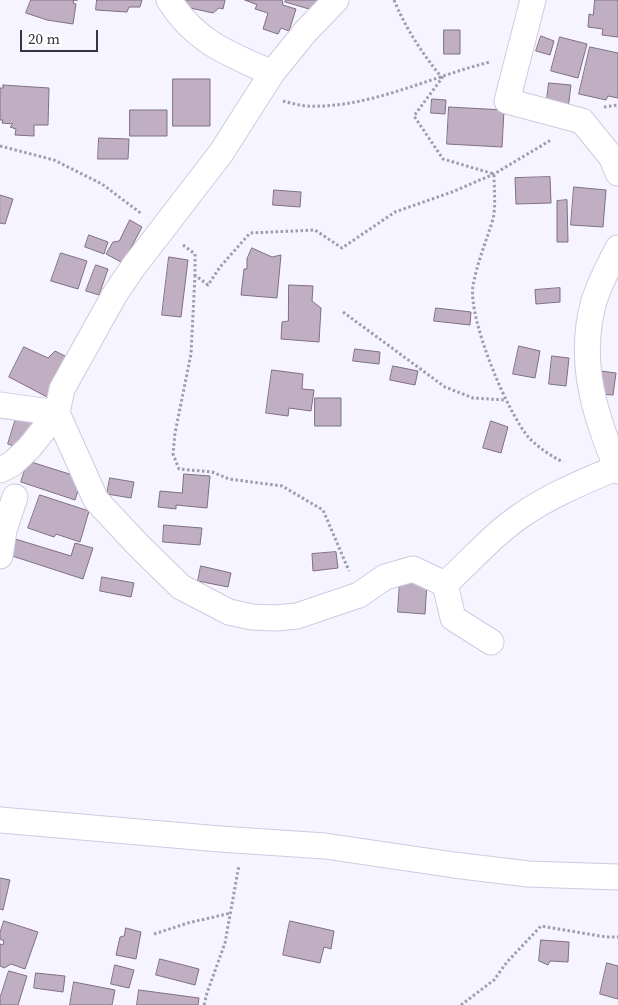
<!DOCTYPE html>
<style>
body{margin:0}
#map{position:relative;width:618px;height:1005px;overflow:hidden;background:#f6f4fe;font-family:"Source Serif 4",serif}
canvas{display:block}
.scale{position:absolute;left:20px;top:30px;width:78px;height:22px;box-sizing:border-box;border:2px solid #36343d;border-top:0;padding-left:6px;font-size:15px;line-height:18px;white-space:nowrap;color:#36343d;-webkit-text-stroke:4px #fff;paint-order:stroke}
</style>
<div id="map">
<canvas width="618" height="1005"></canvas>
<div class="scale">20 m</div>
</div>
<script>
const ctx = document.querySelector('canvas').getContext('2d');
ctx.lineJoin = 'round';
function paint(path, color) { ctx.fillStyle = color; ctx.fill(path, 'evenodd'); }
function stroke(path, color, width, dash) { ctx.strokeStyle = color; ctx.lineWidth = width; ctx.lineCap = dash ? 'butt' : 'round'; ctx.setLineDash(dash || []); ctx.stroke(path); }
const building = new Path2D(`
 M31,0h47h-4l-1,3 3,1 -3,20 -26,-4 -21,-7z
 M97,0h45l-2,7h-11l-2,5 -31,-2z
 M173,0h52l-2,9 -4,-1 -6,5 -41,-9z
 M245,0h37l1,5 13,4 -7,22 -8,-3 -3,6 -15,-5 5,-16 -13,-4 2,-4z
 M286,0h33l-3,11 -31,-9z
 M595,0h23v37l-16,-2 1,-6 -15,-2 1,-13 4,1z
 M444,30h16v24h-16z
 M541,36l13,5 -4,14 -14,-4z
 M560,37l27,7 -9,34 -27,-7z
 M590,47l28,6v45l-10,-2 -2,4 -27,-6z
 M173,79h37v47h-37z
 M549,83l22,2 -3,24 -22,-2z
 M3,85l46,3 -1,37h-14v11l-19,-1 1,-6 -6,-2 3,-3 -11,-1 1,-3h-3v-32h3z
 M432,99l14,1 -1,14 -14,-1z
 M449,107l55,3 -2,37 -55,-3z
 M130,110h37v26h-37z
 M99,138l30,1 -1,20h-30z
 M550,177l1,26 -35,1 -1,-26z
 M574,187l32,3 -3,37 -32,-2z
 M274,190l27,2 -1,15 -27,-2z
 M0,195l13,4 -8,25 -5,-1z
 M567,200l1,42h-11v-41z
 M130,220l12,7 -19,36 -17,-9 7,-12 6,-1z
 M89,235l19,7 -4,12 -19,-7z
 M252,248l20,9 9,-2 -4,43 -36,-3 3,-26h3v-10z
 M61,253l26,8 -9,28 -27,-8z
 M169,257l19,3 -7,57 -19,-2z
 M96,265l12,4 -9,26 -13,-4z
 M289,285l24,1 -1,15 9,7 -2,34 -38,-3 1,-17 6,-1z
 M560,288v14l-24,2 -1,-14z
 M436,308l35,4 -1,13 -36,-4z
 M519,346l21,5 -5,27 -22,-4z
 M24,347l24,11 7,-7 14,7 -20,40 -40,-21z
 M355,349l25,3 -1,12 -26,-3z
 M552,356l17,2 -3,28 -17,-2z
 M393,366l25,5 -3,14 -25,-5z
 M272,370l31,4 -1,15 12,1 -3,21 -22,-3 -1,8 -22,-3z
 M601,371l15,2 -3,22 -14,-1z
 M315,398h26v28h-26z
 M17,415l17,6 -9,29 -17,-6z
 M491,421l17,6 -7,26 -18,-5z
 M28,461l54,17 -7,22 -54,-18z
 M184,474l26,2 -3,32 -31,-3v4l-18,-2 2,-16 22,2z
 M110,478l24,4 -3,16 -24,-4z
 M40,495l49,16 -9,31 -24,-8 -2,3 -26,-9z
 M164,525l38,3 -2,17 -37,-3z
 M12,538l59,18 4,-13 18,5 -10,31 -77,-25z
 M336,552l2,16 -25,3 -1,-17z
 M201,566l30,7 -3,14 -30,-6z
 M102,577l32,6 -3,14 -31,-6z
 M400,580l27,2 -2,32 -27,-2z
 M0,878l10,2 -7,30 -3,-1z
 M4,921l34,11 -13,37 -14,-5 -7,4 -4,-2v-22l3,1 1,-4 -4,-2v-6z
 M290,921l44,10 -3,18 -7,-2 -4,16 -37,-8z
 M126,928l15,4 -5,27 -20,-4 4,-18 4,-1z
 M541,940l28,2 -1,20 -18,-1 -2,4 -9,-4z
 M160,959l39,10 -4,16 -39,-10z
 M607,963l11,3v33l-18,-5z
 M115,965l19,5 -5,18 -18,-4z
 M9,971l18,5 -9,29h-18v-7z
 M36,973l29,3 -2,16 -29,-4z
 M74,982l41,8 -3,15h-42z
 M139,990l60,8 -1,7h-61z`);
const path = new Path2D(`
 M394,0c12,29 28,53 48,78l-28,38 29,43 51,15c0,14 2,32 -1,45 -7,23 -16,44 -20,67 -5,33 34,126 56,152 10,10 22,18 34,24
 M283,101c7,2 15,4 23,5 63,3 123,-29 184,-44
 M604,107l14,-2
 M0,146l54,14 48,24 40,30
 M183,245l12,9v21l13,10 12,-18 30,-34 65,-3 27,18 53,-36 57,-20 42,-18 57,-34
 M195,275l-4,79 -16,79 -2,21 6,15 33,3 17,7 53,7 41,24 26,61
 M343,312l102,75 28,11 32,2
 M154,934l34,-11 43,-10
 M204,1005l3,-12 18,-50 14,-78
 M461,1005l33,-25 13,-18 34,-36 65,11h12`);
const minor = new Path2D(`
 M169,0c26,42 60,54 103,73
 M533,0l-26,101 75,20 30,37 6,15
 M618,248c-9,17 -18,34 -24,53 -17,60 1,115 24,170
 M0,405l57,8 39,87 43,46 42,41 48,25 23,5 24,1 21,-2 62,-21 26,-18 28,-8 32,15 8,34 38,24
 M0,470l12,-6 17,-16 28,-35 5,-24 53,-95 19,-28 87,-113 51,-80 34,-42 30,-31
 M0,556l4,-26 11,-33
 M445,584c25,-22 46,-48 74,-67 29,-21 66,-36 99,-50
 M0,820l220,19 105,7 129,19 74,9 90,3`);
paint(building, '#c0afc2');
stroke(building, '#7f7081', 1);
stroke(minor, '#cfcae2', 27);
stroke(path, '#9f9da7', 3, [2.5, 2.5]);
stroke(minor, '#fff', 25);
</script>
